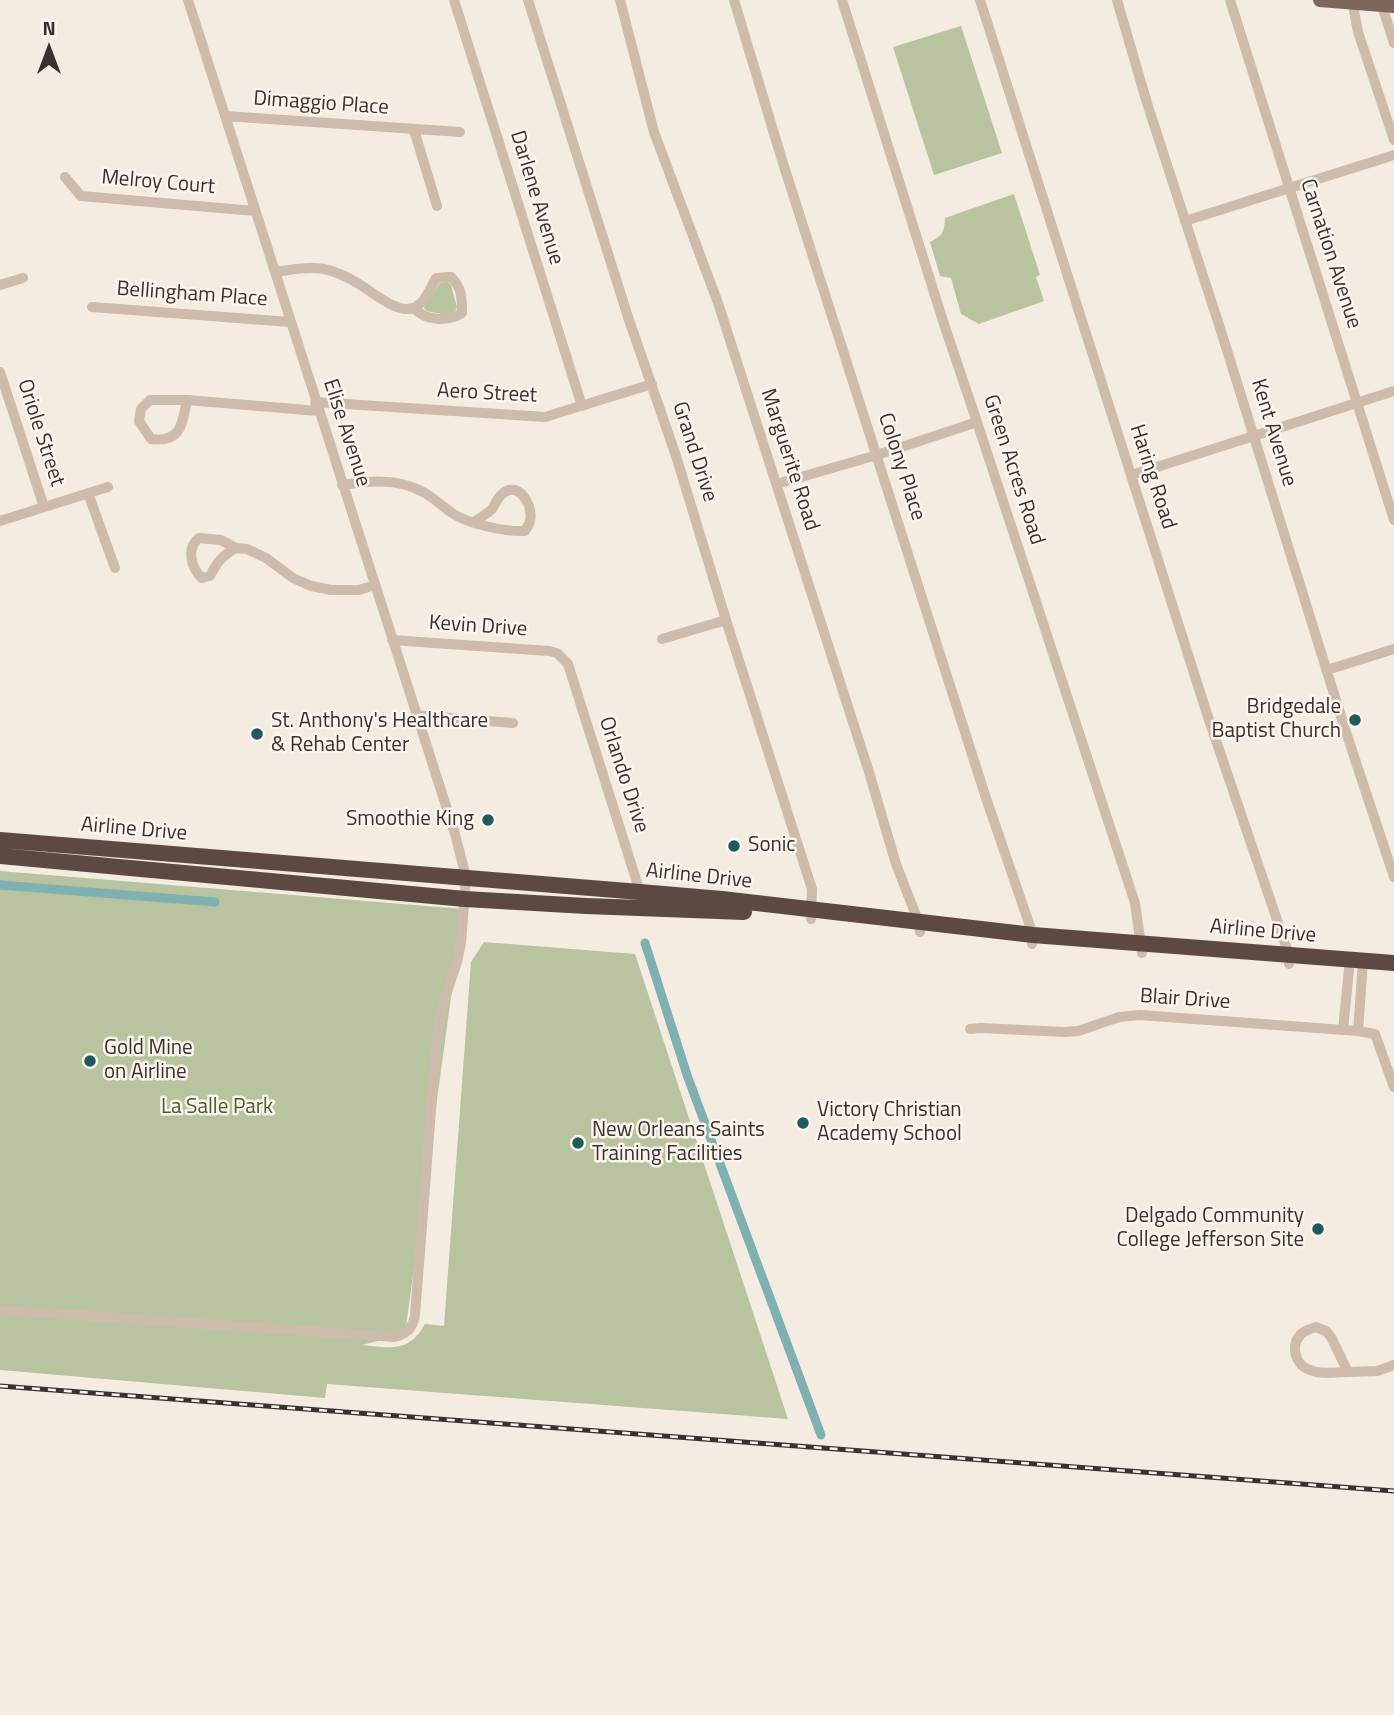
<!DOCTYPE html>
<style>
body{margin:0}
#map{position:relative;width:1394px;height:1715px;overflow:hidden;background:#f4ebe1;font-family:"Titillium Web",sans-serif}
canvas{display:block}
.north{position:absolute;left:14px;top:14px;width:70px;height:70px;-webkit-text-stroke:5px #fbf5ee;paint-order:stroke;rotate:0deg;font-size:19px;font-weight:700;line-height:28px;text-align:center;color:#3b302b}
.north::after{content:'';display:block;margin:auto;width:24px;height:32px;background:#3b302b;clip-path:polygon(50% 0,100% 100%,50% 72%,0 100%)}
</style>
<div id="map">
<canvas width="1394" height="1715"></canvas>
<div class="north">N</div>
</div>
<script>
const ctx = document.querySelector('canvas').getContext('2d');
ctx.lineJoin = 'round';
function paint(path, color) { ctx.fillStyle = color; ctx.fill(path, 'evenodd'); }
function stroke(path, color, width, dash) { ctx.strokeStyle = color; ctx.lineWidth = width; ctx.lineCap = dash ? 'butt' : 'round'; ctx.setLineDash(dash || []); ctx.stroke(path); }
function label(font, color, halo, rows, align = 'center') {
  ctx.font = font + ' "Titillium Web",sans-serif'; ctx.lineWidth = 5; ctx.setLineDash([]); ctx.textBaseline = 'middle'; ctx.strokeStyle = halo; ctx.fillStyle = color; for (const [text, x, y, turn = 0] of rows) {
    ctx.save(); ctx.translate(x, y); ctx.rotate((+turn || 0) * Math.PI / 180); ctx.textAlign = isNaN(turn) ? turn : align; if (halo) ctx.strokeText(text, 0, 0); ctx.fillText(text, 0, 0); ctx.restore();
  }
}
const green = new Path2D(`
 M961,26l41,127 -68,22 -41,-128z
 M1014,194l26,81 -4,2 8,24 -65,23 -18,-10 -10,-36 -11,-2 -10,-34c13,-7 14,-9 15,-24z
 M448,282l3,3 6,22 -2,5 -8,3 -20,-4 -3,-3 1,-3 15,-22z
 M0,871l463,38 -58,425 -43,11c28,3 47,8 63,-21l19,2 27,-364 13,-20 151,12 153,465 -461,-35 -2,14 -325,-28z`);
const canal = new Path2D(`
 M0,885l215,17
 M645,943l42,132 134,360`);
const minor = new Path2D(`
 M454,0l128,406
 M528,0l100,317 48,139 50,164 86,269 -1,30
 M620,0l34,132 64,171 151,469 27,92 23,59 1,9
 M734,0l48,160 204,638 47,137 -1,9
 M842,0l102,324 33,98 158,481 7,50
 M980,0l227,714 82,241v9
 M1117,0l30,103 74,228 123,395 50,151
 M1230,0l164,520
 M1352,0l6,32 36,108
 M1380,0l14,43
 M225,116l235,16
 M414,130l23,76
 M65,177l16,19 174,15
 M1185,221l209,-66
 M275,272c16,-2 33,-6 49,-3 12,2 25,9 35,15 14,8 38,30 54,24 12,-5 17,-19 23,-30l15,-1c11,11 11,21 11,36 -14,9 -37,8 -48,-5
 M0,285l23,-7
 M92,307l198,15
 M0,372l44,135
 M187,400c-5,25 -6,43 -36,39l-12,-18 2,-12 9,-9h37l131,11
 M315,402l230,15 107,-33
 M1132,475l262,-84
 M777,484l100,-29 100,-33
 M342,485c27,-4 54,-7 79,6 11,5 21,15 31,22 16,11 53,19 73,18 6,-9 7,-15 4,-25 -5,-13 -16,-23 -28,-11 -4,4 -6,10 -9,14 -5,5 -12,9 -18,13
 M88,493l27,75
 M0,521l108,-34
 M236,548c-13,7 -19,14 -26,28l-8,2c-11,-10 -16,-30 -3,-40l22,2 15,8 11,1 19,9 27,20 18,8 20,4h28l16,-5
 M662,639l64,-19
 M392,640l157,11 8,2 11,11 73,231
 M1327,670l67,-21
 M415,715l98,8
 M970,1029l11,-1 83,4 14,-1 41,-14 21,-2 218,16 17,3 19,53
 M1343,1030l7,-71
 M1358,1031l5,-70
 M0,1310l394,27c13,-3 19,-9 21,-22l21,-269 6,-39 15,-45 4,-19 5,-66 -11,-43 -267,-834
 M1316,1327l10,4 5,6 17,35c-12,0 -27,3 -38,-2 -15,-5 -20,-24 -9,-36 4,-4 9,-5 15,-7z
 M1348,1372l29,-1 17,-6`);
const major = new Path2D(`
 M1320,0l74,6`);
const highway = new Path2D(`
 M0,840l640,52 82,7 311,36 361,28
 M0,856l465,43 121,7 158,6`);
const rail = new Path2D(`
 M0,1386l1394,105`);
const markers = [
 [1355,720,7,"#1f5a5e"],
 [257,734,7,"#1f5a5e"],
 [488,820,7,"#1f5a5e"],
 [734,846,7,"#1f5a5e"],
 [90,1061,7,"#1f5a5e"],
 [803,1123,7,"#1f5a5e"],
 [578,1143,7,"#1f5a5e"],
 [1318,1229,7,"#1f5a5e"]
];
const streetNames = [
 ["Dimaggio Place",321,104,4],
 ["Melroy Court",158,183,5],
 ["Darlene Avenue",536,198,73],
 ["Carnation Avenue",1330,254,72],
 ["Bellingham Place",192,295,4],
 ["Aero Street",487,394,3],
 ["Oriole Street",40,433,72],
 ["Elise Avenue",346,433,72],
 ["Kent Avenue",1273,433,73],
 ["Grand Drive",694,452,72],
 ["Marguerite Road",789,460,72],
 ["Colony Place",901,467,72],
 ["Green Acres Road",1013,470,72],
 ["Haring Road",1152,477,72],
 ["Kevin Drive",478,627,4],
 ["Orlando Drive",623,775,72],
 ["Airline Drive",134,830,5],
 ["Airline Drive",699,877,6],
 ["Airline Drive",1263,932,5],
 ["Blair Drive",1185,1000,4]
];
const poiNames = [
 ["Bridgedale",1341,708,"right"],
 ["Baptist Church",1341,732,"right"],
 ["St. Anthony's Healthcare",271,722],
 ["& Rehab Center",271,746],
 ["Smoothie King",474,820,"right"],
 ["Sonic",748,846],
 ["Gold Mine",104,1049],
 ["on Airline",104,1073],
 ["Victory Christian",817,1111],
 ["Academy School",817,1135],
 ["New Orleans Saints",592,1131],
 ["Training Facilities",592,1155],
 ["Delgado Community",1304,1217,"right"],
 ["College Jefferson Site",1304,1241,"right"]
];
const parkNames = [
 ["La Salle Park",217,1108]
];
paint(green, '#b8c4a0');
stroke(canal, '#7fb0b2', 9);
stroke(minor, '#cdbbac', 10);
stroke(major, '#7d675c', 14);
stroke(highway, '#5c4a42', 16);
stroke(rail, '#3b302b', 5);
stroke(rail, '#fbf5ee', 2.5, [8]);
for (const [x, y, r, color] of markers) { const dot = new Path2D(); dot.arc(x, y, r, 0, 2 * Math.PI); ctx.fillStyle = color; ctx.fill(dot); stroke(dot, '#fbf5ee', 2.5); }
label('21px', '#3b302b', '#fbf5ee', streetNames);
label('21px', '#3b302b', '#fbf5ee', poiNames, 'left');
label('21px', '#4a5a2e', '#fbf5ee', parkNames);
</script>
